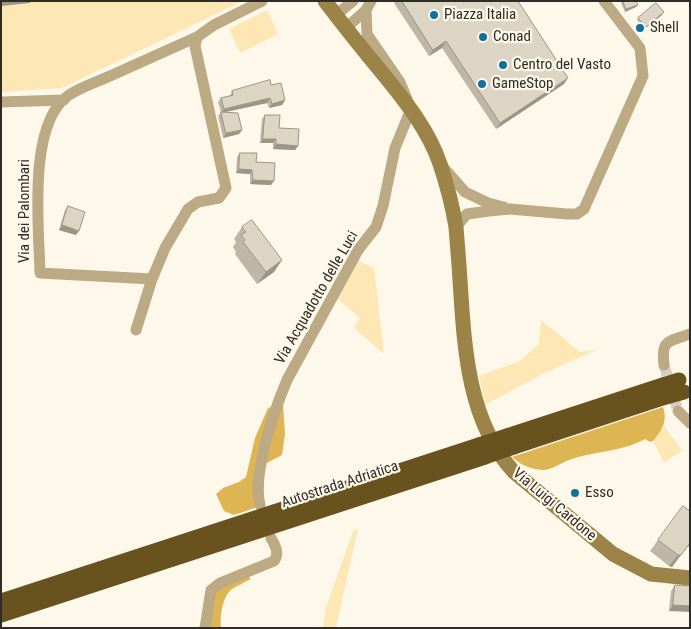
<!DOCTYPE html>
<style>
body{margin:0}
#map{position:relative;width:691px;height:629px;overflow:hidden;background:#fef8ea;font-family:"Roboto Condensed",sans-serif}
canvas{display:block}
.frame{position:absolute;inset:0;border:2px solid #2e2c25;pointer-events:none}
</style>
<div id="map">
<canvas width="691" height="629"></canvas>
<div class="frame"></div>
</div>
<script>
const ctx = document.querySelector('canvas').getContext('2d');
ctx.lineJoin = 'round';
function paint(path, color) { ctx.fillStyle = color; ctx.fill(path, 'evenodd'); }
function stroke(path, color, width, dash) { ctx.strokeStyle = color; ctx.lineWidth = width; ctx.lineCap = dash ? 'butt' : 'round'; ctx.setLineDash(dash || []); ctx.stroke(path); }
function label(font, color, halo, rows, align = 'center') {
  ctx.font = font + ' "Roboto Condensed",sans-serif'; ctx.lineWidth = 4.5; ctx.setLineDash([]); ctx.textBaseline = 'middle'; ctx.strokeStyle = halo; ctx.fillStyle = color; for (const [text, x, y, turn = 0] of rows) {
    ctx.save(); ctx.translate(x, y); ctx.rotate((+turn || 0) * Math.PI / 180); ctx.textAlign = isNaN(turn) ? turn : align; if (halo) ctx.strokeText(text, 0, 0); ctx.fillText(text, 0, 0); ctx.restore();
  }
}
const green = new Path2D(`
 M1,1h242l-181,87 -61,4z
 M267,10l11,24 -38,19 -11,-24z
 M357,260l17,8 10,86 -30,-26 6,-10 -23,-20z
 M541,320l39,32 19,-3 -57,25 -57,31 -6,-29 41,-15 19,-17z
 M664,425l18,26 -18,11 -11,-21z
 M358,528l-22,100h-13l3,-20 27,-77z`);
const forest = new Path2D(`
 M283,403l2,31 -3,21 -19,10 -5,42 -24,8 -10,-4 -8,-17 7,-6 16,-6 7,-5 9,-39 13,-30z
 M663,407c5,14 -1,23 -10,34l-3,1 -5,-3c-23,13 -51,12 -76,21 -8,3 -16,9 -25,10 -12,0 -23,-5 -32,-13z
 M247,576l4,3c-6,3 -13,6 -19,10 -10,8 -12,27 -11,39h-13l6,-35 6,-8z`);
const streetTunnel = new Path2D(`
 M664,365l14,46`);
const street = new Path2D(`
 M336,15l17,-14
 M346,28l20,-18 5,-9
 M1,102l63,-2
 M442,166l23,26 23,11 16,4
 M456,227l11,-13 22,-3 21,-2 57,5h10l7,-5 59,-133 -3,-28 -36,-47
 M152,279l-112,-6c-1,-45 -13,-150 29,-178 12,-8 28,-13 41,-19 29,-13 58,-26 87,-39
 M136,330l16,-51 13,-31 23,-39 10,-7 21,-4 7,-10 -31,-142 2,-9 17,-12 48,-24
 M664,365c-3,-26 4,-23 26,-31
 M678,411l12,12
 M260,505c-8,-31 14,-94 27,-125l71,-130 18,-23 7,-21 12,-58 16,-39 -11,-27 -33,-48 -1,-24
 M205,628l6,-38 9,-7 54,-22c6,-7 1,-16 -3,-23`);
const secondary = new Path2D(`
 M325,1c19,25 39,50 59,74 22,27 45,56 56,89 6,18 13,45 16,63 1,12 2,25 3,38 5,70 5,153 55,207l99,82 38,20 39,4`);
const highway = new Path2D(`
 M507,436l156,-51
 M514,447l152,-50
 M1,601l478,-156
 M1,615l484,-158`);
const highwayBridge = new Path2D(`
 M663,385l16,-5
 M666,397l18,-5
 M479,445l28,-9
 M485,457l29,-10`);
const wall = new Path2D(`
 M396,1h122l46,83 -68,45 -54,-81 -13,8 -35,-53z
 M623,1l13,6 -11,5 -4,-9z
 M662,15l-18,14 -7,-9 1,-2z
 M271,85l14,15 -3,5 -13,3 -2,-5 -42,9 17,18 -3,4 -16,4 -5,-22 3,-4 -3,-10 3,-4 9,-2 2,-5z
 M265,115l33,31 -3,4 -22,-1v-6h-13l2,-24z
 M240,153l16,9 15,23 -21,-1v-10l-14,-1 1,-16z
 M68,206l8,29 -17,-5 6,-20z
 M242,227l32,45 -17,12 -22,-30 1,-2 -3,-5 3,-5 -2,-3z
 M690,511v37l-3,-2 -15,21 -3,-1 -19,-15 8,-11z
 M675,585l15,1 -21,25 2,-20z`);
const shadedWall = new Path2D(`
 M3,1h28l-1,2 -29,3v-2z
 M638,5l-2,2 -11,5 1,-3z
 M664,12l-2,3 -18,14 2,-2z
 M446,41l-4,7 -13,8 4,-6z
 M568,78l-4,6 -68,45 4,-6z
 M270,98l-3,5 -46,10 3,-4z
 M285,100l-3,5 -13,3 3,-4z
 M242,130l-3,4 -16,4 3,-5z
 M263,139h13l-3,4h-13z
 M276,144l22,2 -3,4 -22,-1z
 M239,169l13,1 -2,4 -14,-1z
 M253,180l21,1 -3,4 -21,-1z
 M62,225l17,6 -3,4 -17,-5z
 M282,260l-8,12 -17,12 9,-12z
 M690,543l-18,24 -3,-1 9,-11z
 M673,605l17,1v6l-21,-1z`);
const building = new Path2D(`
 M402,1h116l50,77 -68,45 -54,-82 -13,9z
 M623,1h13l2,4 -12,4z
 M656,3l8,9 -18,15 -8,-9z
 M270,80l1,5 10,-2 4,17 -13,4 -2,-6 -46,11 -3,-11 12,-3 -1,-4z
 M221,112l17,1 4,17 -16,3z
 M265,115h15l-1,13 20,1 -1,17 -22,-2v-5h-13z
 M240,153h17l-1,9 19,1 -1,18 -21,-1 -1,-10 -13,-1z
 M68,206l17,6 -6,19 -17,-6z
 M252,220l30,40 -16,12 -23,-30 2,-2 -4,-5 5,-3 -4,-5z
 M683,506l7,5v32l-9,12h-3l-20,-15z
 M675,585l15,1v20l-17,-1z`);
const markers = [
 [434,15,5,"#10709e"],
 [640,28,5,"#10709e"],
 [483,37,5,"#10709e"],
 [503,65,5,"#10709e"],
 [482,84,5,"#10709e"],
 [575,493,5,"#10709e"]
];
const poiNames = [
 ["Piazza Italia",444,15],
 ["Shell",650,28],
 ["Conad",493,37],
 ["Centro del Vasto",513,65],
 ["GameStop",492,84],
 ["Esso",585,493]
];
const streetNames = [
 ["Via dei Palombari",25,211,-90],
 ["Via Acquadotto delle Luci",317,298,-60],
 ["Autostrada Adriatica",340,485,-18],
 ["Via Luigi Cardone",554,505,40]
];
paint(green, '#fde7b4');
paint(forest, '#ddb553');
stroke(streetTunnel, '#d4cfc3', 11, [11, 5.5]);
stroke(street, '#bbaa83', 11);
stroke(secondary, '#9c8347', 15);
stroke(highway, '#68531f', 15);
stroke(highwayBridge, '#68531f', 15);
paint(wall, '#beb7a8');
paint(shadedWall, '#9b9588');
paint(building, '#ddd5c3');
stroke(building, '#9b9588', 1);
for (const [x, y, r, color] of markers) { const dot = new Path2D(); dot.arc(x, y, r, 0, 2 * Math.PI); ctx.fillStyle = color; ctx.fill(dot); stroke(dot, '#fef8ea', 2); }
label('15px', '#2e2c25', '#fef8ea', poiNames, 'left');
label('15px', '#2e2c25', '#fef8ea', streetNames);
</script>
